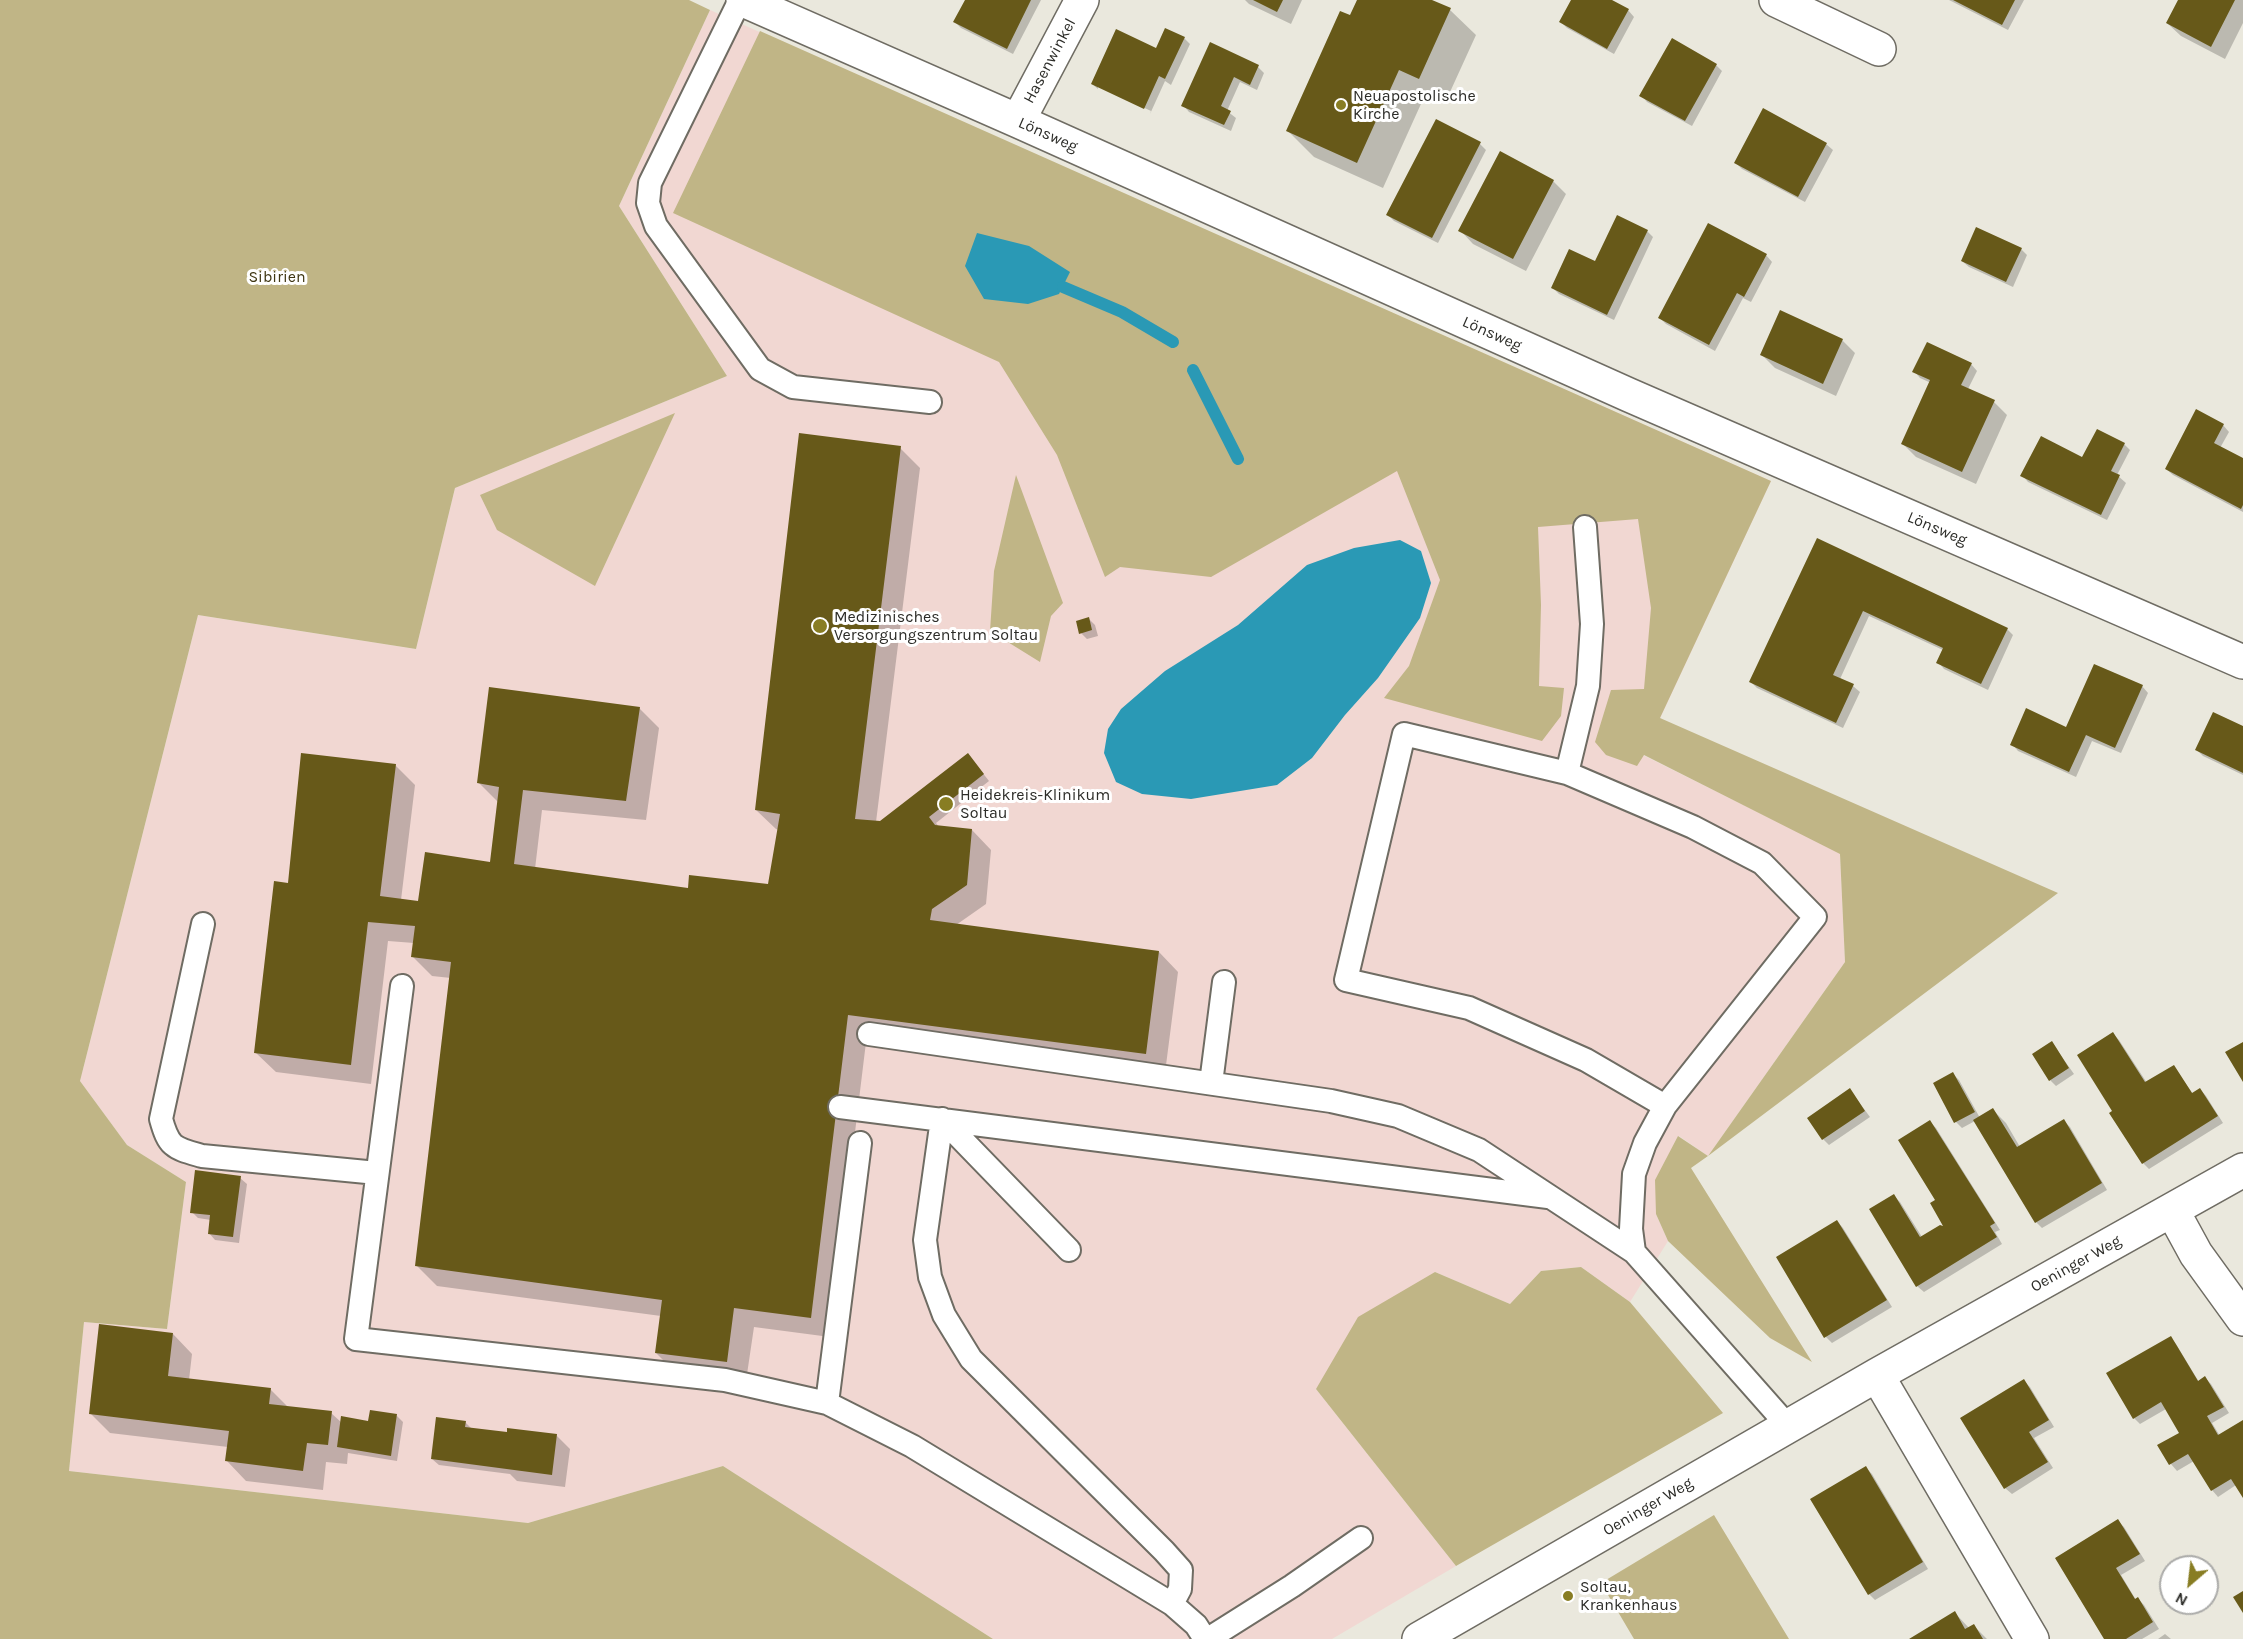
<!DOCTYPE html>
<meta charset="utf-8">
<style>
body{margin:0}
#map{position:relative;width:2243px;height:1639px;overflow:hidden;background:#eae8dd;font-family:Karla,sans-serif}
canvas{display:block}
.north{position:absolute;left:2159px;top:1555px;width:60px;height:60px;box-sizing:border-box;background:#fff;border:2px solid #ababa9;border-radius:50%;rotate:208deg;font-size:16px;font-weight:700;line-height:24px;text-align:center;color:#2c2c28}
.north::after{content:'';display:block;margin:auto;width:21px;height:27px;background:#887d23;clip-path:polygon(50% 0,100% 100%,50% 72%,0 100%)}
</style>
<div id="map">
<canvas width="2243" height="1639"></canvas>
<div class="north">N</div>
</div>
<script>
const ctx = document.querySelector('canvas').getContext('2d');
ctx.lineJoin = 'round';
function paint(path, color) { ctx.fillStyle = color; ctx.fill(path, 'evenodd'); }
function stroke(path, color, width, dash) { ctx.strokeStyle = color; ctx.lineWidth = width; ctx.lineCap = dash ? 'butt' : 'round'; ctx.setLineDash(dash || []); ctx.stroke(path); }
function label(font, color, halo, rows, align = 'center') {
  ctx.font = font + ' Karla,sans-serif'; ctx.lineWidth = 6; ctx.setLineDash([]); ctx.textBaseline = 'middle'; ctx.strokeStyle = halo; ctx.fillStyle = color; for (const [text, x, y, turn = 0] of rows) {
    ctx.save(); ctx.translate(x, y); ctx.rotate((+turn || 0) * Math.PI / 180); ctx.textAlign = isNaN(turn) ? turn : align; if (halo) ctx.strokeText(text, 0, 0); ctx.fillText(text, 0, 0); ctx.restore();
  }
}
const medical = new Path2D(`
 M710,10l1061,471 -128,274 197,98 5,109 -137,194 -29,-20 -23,78 12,27 -38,61 -49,-35 -40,4 -31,33 -75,-32 -119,117 140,177 -124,73h-339l-270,-173 -195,57 -459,-52 15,-149 83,7 19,-147 -59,-37 -47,-64 118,-466 218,34 39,-161 272,-112 -108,-170z`);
const green = new Path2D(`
 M0,0h689l21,10 -91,196 108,170 -272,112 -39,161 -218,-34 -118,466 47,64 59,37 -19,147 -83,-7 -15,149 459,52 195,-57 270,173h-993z
 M760,31l1011,450 -111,237 398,175 -350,263 -17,12 121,194 -42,-24 -102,-97 -12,-27 -1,-34 23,-44 30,20 137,-194 -5,-108 -196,-99 -7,11 -31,-11 -11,-13 16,-52 33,-1 7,-81 -13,-89 -100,8 3,78 -2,81 25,2 -3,28 -19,25 -158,-43 25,-32 31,-86 -43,-109 -186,106 -91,-10 -15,10 -48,-122 -58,-93 -326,-149z
 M675,413l-80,173 -98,-56 -17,-35z
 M1016,475l47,128 -12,13 -11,46 -50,-31 4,-60z
 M1581,1267l49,35 93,111 -267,153 -140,-177 42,-72 77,-45 75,32 31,-33z
 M1714,1515l75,124h-155l-33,-56z`);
const water = new Path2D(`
 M977,233l52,13 41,26 -11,22 -31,10 -44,-5 -19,-33z
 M1400,540l21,11 10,32 -11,35 -42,60 -33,37 -33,43 -35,27 -86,14 -49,-5 -26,-12 -12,-29 4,-24 13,-20 44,-38 73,-46 69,-60 47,-17z`);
const shadow = new Path2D(`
 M966,0h75l-28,54 -52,-26 -6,-6z
 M1245,0h57l-11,24 -42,-20z
 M1359,0h70l21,10 26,25 -31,68 -20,-8 -42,93 -69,-31 -26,-26z
 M1573,0h36l19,10 6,7 -20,37 -47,-26 -6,-6z
 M1949,0h75l-16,30z
 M2179,0h64v23l-18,36 -44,-23 -14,-13z
 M1184,38l6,6 -19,41 -6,-4 -15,33 -52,-25 52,25 1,-3 -53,-25v3l-6,-5z
 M1211,44l47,23 6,6 -7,17 -17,-8 -13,29 9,7 -5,13 -42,-19 -6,-7z
 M1716,65l6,6 -30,55 -45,-24 -6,-7z
 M1436,121l44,23 6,6 -48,93 -44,-22 -6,-6z
 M1826,144l7,6 -28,52 -63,-33 -6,-6z
 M1553,181l13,13 -40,77 -53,-27 -13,-14z
 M1647,231l6,6 -39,83 -55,-26 -6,-6z
 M2021,249l6,6 -14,32 -44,-20 -7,-6z
 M1766,255l6,7 -21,40 -8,-4 -28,53 -49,-27 -6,-6z
 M1842,340l13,13 -19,43 -61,-28 -13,-13z
 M1971,364l6,7 -9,18 26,13 13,13 -31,69 -60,-27 -13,-13 28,-61 -11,-5 -6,-7z
 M2223,425l6,7 -9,16 23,12v52l-70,-37 -7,-6z
 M2124,444l6,6 -13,25 9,8 -19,37 -79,-38 -6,-7 61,-16z
 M900,448l20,20 -44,354h4l94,-60 15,19 -53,42 3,4 33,3 19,20 -5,54 -30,21 203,27 19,20 -13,101 -298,-39 -37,303 -76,-10 -8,54 -70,-8 -20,-20 5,-37 -224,-30 -20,-20 34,-288 -19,-2 -20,-20 2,-13 -26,-2 -17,143 -95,-12 -20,-19 34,-169 105,-119 20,20 -14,115 18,3 73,-40 7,-60 -20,-20 160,-75 20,20 -13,92 -104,-10 -7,59 154,21 80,-4 10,-56 -3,-1 -20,-19z
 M1817,540l190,89 6,6 -25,55 -44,-21 -6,-7 5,-12 -74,-34 -29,63 13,7 7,6 -17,36 -86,-40 -6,-6z
 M1089,619l6,6 3,11 -11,3 -6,-6z
 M2142,686l6,7 -27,60 -29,-12 -16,36 -58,-26 -6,-7 55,-16z
 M2243,728v47l-40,-19 -6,-6z
 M2113,1034l6,6 28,43 27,-16 19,27 7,-5 6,7 17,27 -74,46 -6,-6z
 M2052,1043l22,31 -18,12 -6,-6z
 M1953,1074l6,6 21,38 13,-8 13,13 14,24 44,-26 6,6 37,63 -65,38 -6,-6 -61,-101 -13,7 -6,-6z
 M1850,1090l20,27 -41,28 -6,-6z
 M1930,1122l6,6 64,102 -5,2 7,12 -78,48 -7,-6 -23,-90 6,6 22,35 25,-9 -10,-28z
 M240,1178l7,6 -8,59 -24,-3 -6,-7 2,-13 -13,-2 -6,-6z
 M1837,1221l6,7 49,79 -60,36 -6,-6 -48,-80z
 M173,1334l19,20 -3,26 81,9 19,19 42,5 11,10h28l27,-7 6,6 -6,39 -49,-8 -1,11 -21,-2 -3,28 -77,-9 -19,-20 1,-14 -118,-14 -20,-20z
 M2170,1338l6,6 23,38 6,-4 6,6 18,29 -17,10 8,13 23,-14v74l-7,-11 -18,12 -6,-7 -18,-29 -17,10 -6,-7 -12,-18 22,-13 -15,-24 -26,15 -6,-6z
 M2024,1381l6,6 24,40 -20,11 19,30 -41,26 -7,-6 -42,-69z
 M465,1422l7,7 36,5 48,1 14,14 -5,38 -48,-6 -7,-7 -71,-9 -7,-6z
 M1866,1468l6,6 56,95 -53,31 -6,-6z
 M2118,1521l6,6 21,34 -24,14 15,25 2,-1 6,6 15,24 -17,10h-36z
 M1955,1613l14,15 5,-2 13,13h-75z
 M2165,1634l6,5h-13z`);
const stream = new Path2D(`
 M1063,287l59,25 51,30
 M1193,370l45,89`);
const building = new Path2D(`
 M965,0h66l-24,49 -54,-27z
 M1253,0h30l-6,12z
 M1357,0h75l19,8 -32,71 -20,-9 -42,93 -71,-32 54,-120 10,4z
 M1571,0h41l17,9 -22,40 -48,-27z
 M1953,0h62l-13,25z
 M2178,0h57l-24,47 -45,-24z
 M1165,28l20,9 -20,42 -6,-3 -15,33 -53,-25 25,-55 40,19z
 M1672,38l45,26 -32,57 -46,-25z
 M1210,42l49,23 -9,20 -16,-8 -13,29 10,5 -7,14 -43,-19z
 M1763,108l64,35 -29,54 -64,-34z
 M1436,119l45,23 -49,96 -46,-23z
 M1500,151l54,29 -41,79 -55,-28z
 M1617,215l31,15 -41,85 -56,-27 18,-39 26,12z
 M1708,223l59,31 -23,43 -7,-4 -28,52 -51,-27z
 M1976,227l46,21 -16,34 -45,-21z
 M1780,310l63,29 -20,45 -63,-29z
 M1927,342l45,21 -11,22 34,15 -33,72 -61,-28 29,-64 -18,-8z
 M2196,409l28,15 -10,19 29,15v47l-2,4 -76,-40z
 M2097,429l28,14 -14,28 9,4 -19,40 -81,-39 21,-40 41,21z
 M799,433l102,13 -46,373 25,2 88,-68 16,21 -55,43 6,8 37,4 -5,56 -35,24 -2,11 229,31 -13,103 -298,-39 -37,303 -77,-10 -7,54 -72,-9 7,-53 -247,-34 36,-304 -40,-5 4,-31 -47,-4 -17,143 -97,-12 20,-172 14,2 13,-130 95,11 -16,132 38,5 7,-49 65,10 9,-75 -22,-4 12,-96 151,20 -14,94 -103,-11 -9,74 174,24 1,-13 79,9 12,-70 -25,-4z
 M1817,538l191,90 -27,56 -45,-21 7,-15 -80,-37 -30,64 21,9 -18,39 -87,-41z
 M1089,617l3,13 -13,4 -3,-13z
 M2094,664l49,21 -28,63 -29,-13 -17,37 -59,-27 16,-37 40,19z
 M2213,712l30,14v47l-48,-23z
 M2113,1032l32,50 29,-17 18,28 8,-5 18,28 -76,48 -33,-51 3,-2 -35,-56z
 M2052,1041l17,27 -20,13 -17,-27z
 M2243,1042v40l-18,-30z
 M1953,1072l22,40 -21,11 -21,-40z
 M1850,1088l15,23 -43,29 -15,-22z
 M1993,1108l24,39 47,-28 38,64 -67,40 -62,-103z
 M1930,1120l65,103 -5,3 7,11 -81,50 -47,-78 25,-15 26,43 20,-12 3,1 -13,-23 5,-3 -37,-60z
 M195,1170l46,6 -8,61 -25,-3 2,-19 -20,-2z
 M1837,1220l50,80 -63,38 -48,-81z
 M99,1324l74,9 -5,43 103,12 -2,16 63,7 -4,34 -21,-2 -4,28 -78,-10 4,-30 -140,-17z
 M2171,1336l27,45 7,-5 19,31 -17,9 11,19 25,-15v78l-12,-19 -20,12 -23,-37 -19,11 -12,-20 22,-12 -18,-31 -28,17 -27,-46z
 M2024,1379l25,41 -20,12 19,30 -44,27 -44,-71z
 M370,1410l27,4 -6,42 -54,-9 4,-31 27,5z
 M436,1417l30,4 -1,6 42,5v-4l50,6 -5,41 -121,-16z
 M1866,1466l57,96 -55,33 -58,-96z
 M2118,1519l22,35 -24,14 19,31 3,-2 15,25 -27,17h-22l-49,-81z
 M2243,1591v22l-10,-16z
 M1955,1611l10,18 9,-5 9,15h-74z`);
const service = new Path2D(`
 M740,0l-90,183 -2,20 8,23 104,143 33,18 137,15
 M1567,773l21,-87 4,-62 -7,-97
 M203,924l-42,195c8,29 13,29 41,37l175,17
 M402,986l-46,353 369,41 102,23 85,43 260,158 24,21 9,14
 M869,1034l462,67 67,15 81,34 155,102 154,174
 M1211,1083l13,-101
 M840,1107l708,90
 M942,1119l-17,121 5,37 14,38 27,44 193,192 17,19 -1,19 -8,15
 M942,1119l127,131
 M1634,1252l-3,-23 3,-55 11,-31 20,-37 150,-189 -53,-54 -69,-36 -126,-54 -163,-39 -58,246 123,28 117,52 79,46
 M827,1403l33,-260
 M1208,1639l84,-53 69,-48`);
const minor = new Path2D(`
 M743,0l275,121 611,274 614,267
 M1776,0l103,49
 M1018,121l64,-121
 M2172,1210l24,44 47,65
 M1877,1375l155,264
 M1419,1639l458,-264 366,-205`);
const markers = [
 [1341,105,6,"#887d23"],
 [820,626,8,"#887d23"],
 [946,804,8,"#887d23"],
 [1568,1596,6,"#887d23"]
];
const streetNames = [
 ["Hasenwinkel",1050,61,-62],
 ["Lönsweg",1048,135,24],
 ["Lönsweg",1492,334,24],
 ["Lönsweg",1937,529,23],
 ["Oeninger Weg",2076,1264,-29],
 ["Oeninger Weg",1648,1507,-30]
];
const poiNames = [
 ["Neuapostolische",1353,96],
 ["Kirche",1353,114],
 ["Medizinisches",834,617],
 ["Versorgungszentrum Soltau",834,635],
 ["Heidekreis-Klinikum",960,795],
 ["Soltau",960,813],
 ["Soltau,",1580,1587],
 ["Krankenhaus",1580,1605]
];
const parkNames = [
 ["Sibirien",277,277]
];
paint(medical, '#f1d7d2');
paint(green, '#c0b586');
paint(water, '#2a99b5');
paint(shadow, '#0003');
stroke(stream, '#2a99b5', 12);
paint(building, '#675919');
stroke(service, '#6f6c63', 26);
stroke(minor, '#6f6c63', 36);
stroke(service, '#fff', 22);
stroke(minor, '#fff', 33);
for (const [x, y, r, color] of markers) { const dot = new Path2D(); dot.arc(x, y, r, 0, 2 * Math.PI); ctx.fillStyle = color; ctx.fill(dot); stroke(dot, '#fff', 2); }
label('16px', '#2c2c28', '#fff', streetNames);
label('16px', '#2c2c28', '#fff', poiNames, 'left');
label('16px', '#3f3613', '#fff', parkNames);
</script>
